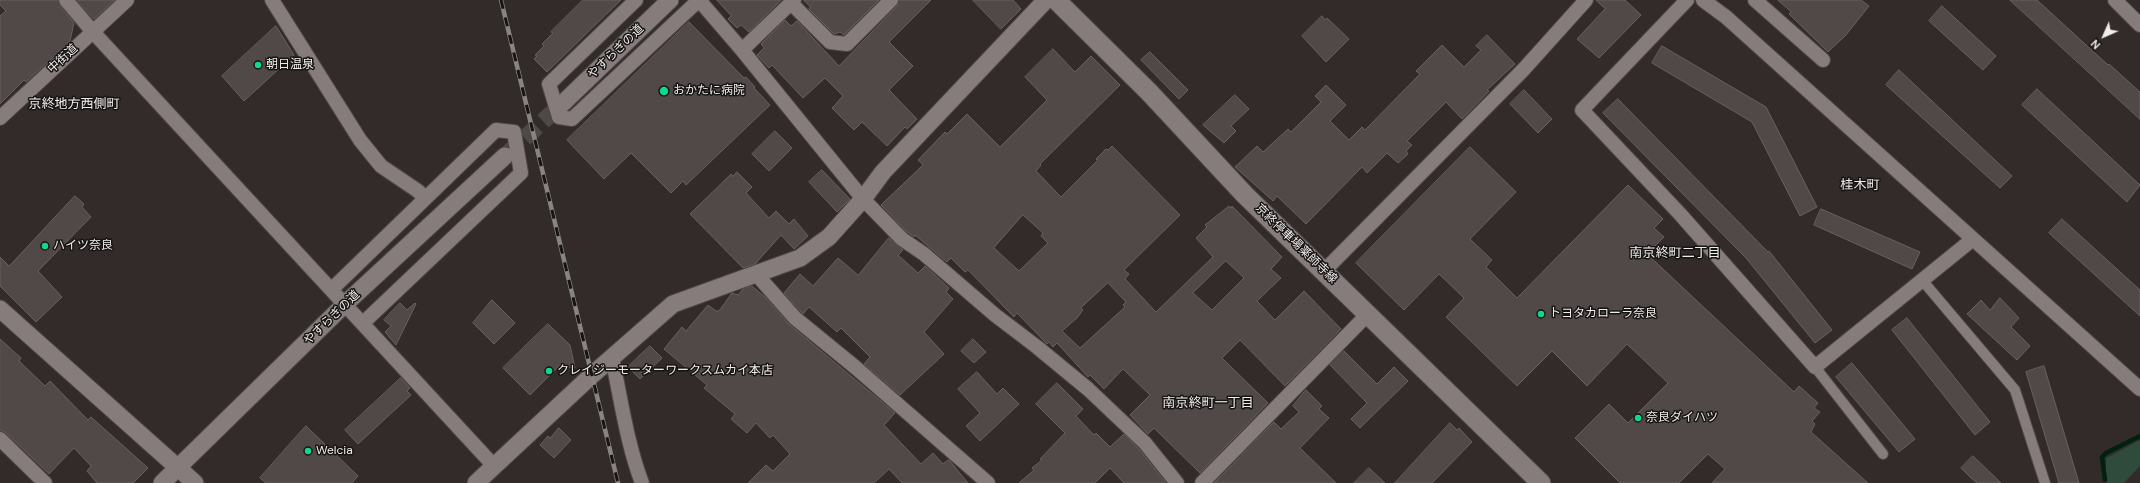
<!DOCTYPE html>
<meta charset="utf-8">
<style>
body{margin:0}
#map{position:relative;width:2140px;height:483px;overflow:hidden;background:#322b2a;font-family:"DM Sans",sans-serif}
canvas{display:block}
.north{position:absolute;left:2084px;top:16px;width:40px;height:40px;-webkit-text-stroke:3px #171414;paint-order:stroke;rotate:225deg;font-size:11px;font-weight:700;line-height:16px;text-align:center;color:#f0eceb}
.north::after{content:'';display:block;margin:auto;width:14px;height:18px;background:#f0eceb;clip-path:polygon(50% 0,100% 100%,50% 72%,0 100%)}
</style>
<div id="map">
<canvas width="2140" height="483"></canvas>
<div class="north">N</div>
</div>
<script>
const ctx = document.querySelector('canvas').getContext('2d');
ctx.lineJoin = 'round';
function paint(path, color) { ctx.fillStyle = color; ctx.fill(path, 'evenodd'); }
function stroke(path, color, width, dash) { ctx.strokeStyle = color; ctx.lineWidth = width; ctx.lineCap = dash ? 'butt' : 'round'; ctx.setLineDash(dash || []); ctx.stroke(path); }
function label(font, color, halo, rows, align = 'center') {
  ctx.font = font + ' "DM Sans","Noto Sans JP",sans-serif'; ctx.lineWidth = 3; ctx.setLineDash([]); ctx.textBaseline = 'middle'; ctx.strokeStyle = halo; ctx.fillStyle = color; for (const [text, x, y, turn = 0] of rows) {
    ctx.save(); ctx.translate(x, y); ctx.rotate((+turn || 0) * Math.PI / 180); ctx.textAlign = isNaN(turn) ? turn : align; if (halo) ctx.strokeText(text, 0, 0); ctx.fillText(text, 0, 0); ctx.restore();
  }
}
const green = new Path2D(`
 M2140,440v26l-16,17h-18v-25z`);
const stream = new Path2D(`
 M2105,480l-3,-23 4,-4 34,-17`);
const building = new Path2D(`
 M0,0h58l2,5 14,18 -4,18 -44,41 -2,-2 -24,24v-88l6,-5 -6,-6z
 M77,0h38l-21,19z
 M583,0h38l-74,72 -13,-13 3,-3 -2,-1 9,-9 -2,-2 11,-11 -2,-1z
 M717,0h64l-32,32 -8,-7 -4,3 -9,-9 3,-3z
 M804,0h75l-35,35 -4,-3 -6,2 -25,-25 1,-2z
 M899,0h32l-42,42 24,24 -24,24 28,29 -10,10 -2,-2 -18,19 -25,-24 -8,8 -22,-22 11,-12 -18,-18 -22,20 -31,-33 -3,3 -12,-13 7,-7 -3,-4 24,-24 6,6 6,-5 42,45 58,-60z
 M973,0h40l8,9 -20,20z
 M1596,0h29l16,15 -42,43 -22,-19 28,-30z
 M1778,0h83l8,6 -23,29 -18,17 -39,-38 2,-2z
 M2010,0h27l71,65 1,-1 31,28v27z
 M1942,6l54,50 -13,14 -54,-49z
 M1322,16l3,4 2,-2 22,21 -23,23 -24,-26z
 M689,22l55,56 2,-1 9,10 -1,1 16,17 -84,80 -3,-4 -12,12 -40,-40 -27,26 -37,-39z
 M276,26l18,29 -50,46 -22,-25z
 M1487,35l28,29 -28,26 2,1 -27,28 -16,-17 -39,39 5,4 -6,6 2,3 -10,9 -11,-10 -20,20 -5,-6 -56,57 -29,-28 -4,5 -38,-34 22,-21 6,6 25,-23 3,3 30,-30 -6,-6 11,-11 20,20 -16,16 19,19 13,-13 3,3 55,-56 -4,-3 26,-26 22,22 17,-17 -5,-4z
 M1662,46l104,61 51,100 -17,9 -48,-94 -100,-59z
 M1053,49l22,23 16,-16 29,29 -80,79 1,1 -5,6 25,26 37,-37 -2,-1 10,-10 2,1 4,-4 68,69 -56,55 5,4 -4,5 31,33 57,-55 -17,-19 11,-11 -2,-2 24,-19 2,2 1,-2 50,51 -11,12 10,9 -24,23 18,19 29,-29 37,38 -56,57 -45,-46 -18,18 46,45 -68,70 -46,-45 -6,6 -18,-19 20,-20 -27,-26 -19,20 -14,-14 -2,2 -31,-34 -4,4 -4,-5 -2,2 -30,-31 -3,4 -46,-47 -3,2 -14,-14 -4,4 -32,-27 -1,2 -7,-5 -26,-27 42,-40 -5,-5 27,-28 2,2 20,-20 33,33 47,-47 -22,-23zM1023,215l20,18 -2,3 7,7 -29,28 -25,-23zM1226,261l18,17 -32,32 -19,-17zM1108,283l18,19 -3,3 2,2 -45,41 -18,-17 15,-13 6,-8 -2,-2z
 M1150,52l38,38 -9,9 -38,-39z
 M1899,70l113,106 -12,12 -114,-103z
 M2037,89l103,96 -13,17 -105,-97z
 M1524,90l28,29 -14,14 -28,-29z
 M1235,95l14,14 -18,17 5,5 -12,12 -21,-18z
 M1618,99l150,153 1,-1 63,79 -17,13 -69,-85 -143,-145z
 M775,131l17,17 -23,23 -17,-17z
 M1470,147l46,45 -46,47 22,21 -6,7 31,31 111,-113 35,34 -9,9 10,9 -17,17 147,138 5,-6 19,17 -4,5 6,4 -8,9 3,3 -4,8 57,51h-156l13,-14 -17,-15 -29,29h-59l-45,-45 34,-34 19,19 40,-40 -41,-39 -40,42 -35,-35 -35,35 -71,-69 18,-19 -25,-24 -35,36 -48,-47z
 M822,170l28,29 -13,13 -28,-30z
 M737,172l15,15 -6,6 23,25 7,-7 13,13 5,-5 14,17 -14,13 -13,-14 -26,29 -12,4 -53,-54 41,-40 2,2z
 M75,196l9,8 -2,3 9,10 -53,54 24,26 -26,25 -36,-36v-29l9,9z
 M1821,209l99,43 -8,17 -98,-44z
 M2062,219l78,71v26l-91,-83z
 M889,238l14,12 -5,5 20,18 7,-7 24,22 -3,4 7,7 -29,33 20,22 -44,41 -36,-31 6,-7 -29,-29 -4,4 -28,-25 -6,7 -19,-21 16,-19 13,12 25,-28 20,17z
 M752,286l13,11 25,28 105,88 -11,12 37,39 12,-11 10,11 5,-4 2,1 18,22h-66l-13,-14 -15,14h-126l18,-18 7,6 17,-17 -17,-19 -3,3 -14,-15 -9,10 -16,-14 4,-5 -31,-26 3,-3 -43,-36 18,-22 4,4 22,-26 8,6h3l13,-18 6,2 5,-6z
 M2000,298l19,20 -8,9 19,19 -13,14 -50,-46 14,-14 9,10z
 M492,300l23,23 -21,21 -21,-21z
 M400,303l7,7 8,-7 1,1 -20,41 -11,-13 6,-6 -7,-6z
 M1907,318l83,104 -15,13 -83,-105z
 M548,324l22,21 5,23 -16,-2 -29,29 -27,-27z
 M0,339l21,19 -2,3 26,25 5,-5 38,39 3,-3 57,51 -15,15h-36l-10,-12 4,-5 -17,-18 -25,26 -43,-41 -6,-3z
 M973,339l13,13 -12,11 -13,-12z
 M650,346l12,12 -22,21 -12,-12z
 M1344,351l33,33 17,-17 14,14 -48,47 -9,-9 16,-16 -37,-38z
 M1852,363l63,76 -16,13 -63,-75z
 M2044,366l35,117h-20l-33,-111z
 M977,372l20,22 6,-6 16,16 -39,37 -14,-15 14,-13 -22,-24z
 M401,378l9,10 -3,3 4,4 -53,49 -13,-14z
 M1057,383l26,26 -7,7 18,19 2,-2 14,14 14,-13 15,15 27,34h-42l-14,-15 -15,15h-76l15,-13 -2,-2 10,-8 -2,-1 25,-26 -29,-29z
 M1306,390l16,16 -3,3 10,9 -29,30 36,35h-122l60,-61 7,7 18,-17 -6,-6z
 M1450,423l7,7 2,-2 13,14 -40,41h-37z
 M306,426l52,50 -6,7h-86l-6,-5z
 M559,428l12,12 -17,18 -14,-13 8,-9 2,2z
 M1973,456l28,27h-24l-6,-5 -10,-10z
 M1369,468l16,15h-31z`);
const tertiaryTunnel = new Path2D(`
 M506,155l56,-51`);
const pedestrian = new Path2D(`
 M1922,280l93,110 30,93
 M1815,367l68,87`);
const minor = new Path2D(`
 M66,0l27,32 401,434
 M272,0l88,140 21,26 37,25 7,7
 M636,0l-87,84 10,33 13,2 127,-119
 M699,0l43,50 121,149 39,40 22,15 71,61 42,32 51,42 57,54 32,40
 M1687,0l-105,110 98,104 135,153 158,-128
 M1703,0l23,17 414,372
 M1755,0l68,60
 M2115,0l25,25
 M791,3l39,39 17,2 44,-44
 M742,50l52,-50
 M0,118l127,-118
 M1324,271l200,-202 62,-69
 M757,275l38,43 60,49 133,116
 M332,289l164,-159 18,2 7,41 -158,150
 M612,358c9,41 15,86 30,125
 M0,439l45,44
 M1202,483l166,-169`);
const tertiary = new Path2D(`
 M562,104l108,-104
 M0,309l195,174
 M162,483l183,-179 160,-148
 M476,483l116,-108 81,-71 127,-46 29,-21 34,-38 20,-27 163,-172`);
const secondary = new Path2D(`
 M1056,0l93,92 96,103 296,288`);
const rail = new Path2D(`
 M501,0l117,483`);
const markers = [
 [258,65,4,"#0ed98a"],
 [664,91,5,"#0ed98a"],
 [45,246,4,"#0ed98a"],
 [1541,314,4,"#0ed98a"],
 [549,371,4,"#0ed98a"],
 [1638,418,4,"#0ed98a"],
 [308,451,4,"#0ed98a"]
];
const streetNames = [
 ["やすらぎの道",616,52,-44],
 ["中街道",63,59,-43],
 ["京終停車場薬師寺線",1296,244,44],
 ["やすらぎの道",332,318,-44]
];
const poiNames = [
 ["朝日温泉",266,65],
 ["おかたに病院",673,91],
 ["ハイツ奈良",53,246],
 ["トヨタカローラ奈良",1549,314],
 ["クレイジーモーターワークスムカイ本店",557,371],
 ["奈良ダイハツ",1646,418],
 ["Welcia",316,451]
];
const neighbourhoodNames = [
 ["京終地方西側町",74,105],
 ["桂木町",1860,186],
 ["南京終町二丁目",1675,254],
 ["南京終町一丁目",1208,404]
];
paint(green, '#2f4b3b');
stroke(stream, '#002010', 4.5);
paint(building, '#514948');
stroke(building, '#68605f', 1);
stroke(tertiaryTunnel, '#4e4847', 17, [17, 8]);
stroke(pedestrian, '#4d4746', 12);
stroke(minor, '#4d4746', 16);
stroke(tertiary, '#4d4746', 19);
stroke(secondary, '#4d4746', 21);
stroke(pedestrian, '#857c7b', 10);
stroke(minor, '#857c7b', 14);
stroke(tertiary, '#857c7b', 17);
stroke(secondary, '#857c7b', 19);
stroke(rail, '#898483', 4.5);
stroke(rail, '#171414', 3, [9]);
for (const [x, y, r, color] of markers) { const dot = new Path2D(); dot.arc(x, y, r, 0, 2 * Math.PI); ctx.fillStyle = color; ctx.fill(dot); stroke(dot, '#171414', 1.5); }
label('12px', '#f0eceb', '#171414', streetNames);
label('12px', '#f0eceb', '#171414', poiNames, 'left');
label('13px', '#f0eceb', '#171414', neighbourhoodNames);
</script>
